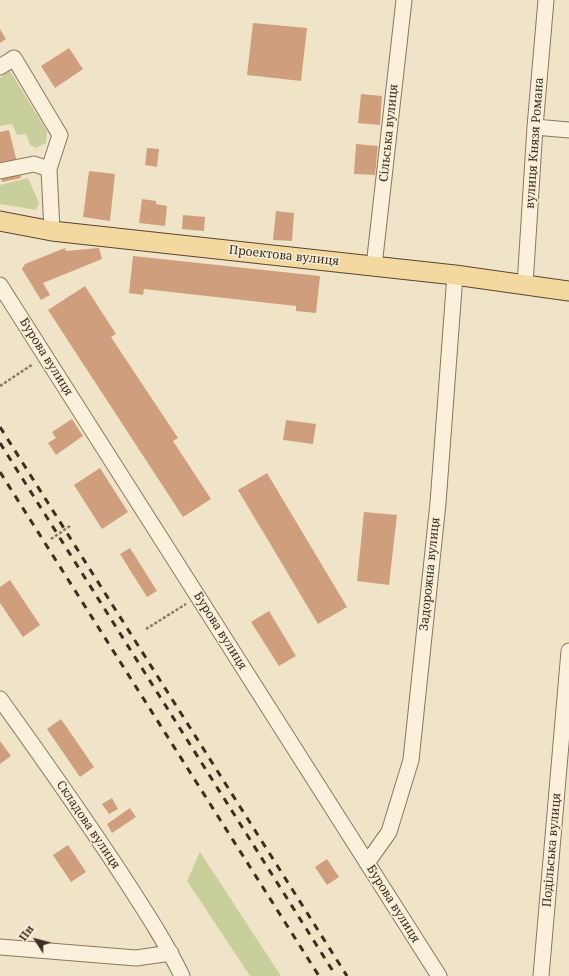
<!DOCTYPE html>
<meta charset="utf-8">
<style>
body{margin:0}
#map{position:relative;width:569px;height:976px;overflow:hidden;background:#f0e4c8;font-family:"Noto Serif",serif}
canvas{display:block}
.north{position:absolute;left:16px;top:920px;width:40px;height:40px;-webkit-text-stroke:3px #f7eed8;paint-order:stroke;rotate:306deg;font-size:11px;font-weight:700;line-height:16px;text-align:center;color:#3d2e20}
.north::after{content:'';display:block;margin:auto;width:14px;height:18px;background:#3d2e20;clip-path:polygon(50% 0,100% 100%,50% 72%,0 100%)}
</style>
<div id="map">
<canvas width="569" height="976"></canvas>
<div class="north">Пн</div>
</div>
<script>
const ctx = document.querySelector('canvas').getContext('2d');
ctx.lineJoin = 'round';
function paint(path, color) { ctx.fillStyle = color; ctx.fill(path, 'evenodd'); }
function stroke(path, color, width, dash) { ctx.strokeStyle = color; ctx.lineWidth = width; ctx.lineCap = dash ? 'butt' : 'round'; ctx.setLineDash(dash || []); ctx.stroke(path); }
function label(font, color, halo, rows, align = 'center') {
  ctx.font = font + ' "Noto Serif",serif'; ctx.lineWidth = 3; ctx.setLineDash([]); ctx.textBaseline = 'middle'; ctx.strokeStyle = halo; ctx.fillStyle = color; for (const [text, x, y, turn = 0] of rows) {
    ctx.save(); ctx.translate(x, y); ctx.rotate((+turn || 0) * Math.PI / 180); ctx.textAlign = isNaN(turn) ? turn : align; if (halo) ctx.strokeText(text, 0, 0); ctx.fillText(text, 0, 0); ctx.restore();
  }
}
const green = new Path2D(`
 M10,71l37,60 -1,12 -10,5 -6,-3 -4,-11 -9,1 -5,-11 -12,2v-48z
 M28,178l11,25 -3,7 -36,-6v-19z
 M200,852l81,124h-31l-63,-95z`);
const building = new Path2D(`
 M253,23l54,5 -6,53 -54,-6z
 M0,29l6,10 -6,4z
 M69,48l14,21 -28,19 -14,-22z
 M361,94l21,2 -2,29 -22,-2z
 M9,130l12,48 -19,4 -2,-9v-41z
 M356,144l22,2 -3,29 -21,-1z
 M147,148l12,1 -2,18 -12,-2z
 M89,171l26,3 -5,47 -27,-4z
 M142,199l14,2v3l11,2 -2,20 -26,-3z
 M276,211l18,2 -2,28 -19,-1z
 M183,215l22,2 -1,14 -22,-2z
 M65,248l1,3 33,-3 3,11 -59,24 7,12 -9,5 -19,-31 3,-5z
 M133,256l187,20 -4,37 -20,-2v-5l-152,-17 -1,6 -14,-2z
 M85,286l31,48 -5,3 67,101 -5,3 38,58 -28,18 -135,-207z
 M72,419l11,17 -27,19 -8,-12 8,-5 -4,-6z
 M286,420l30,4 -3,20 -30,-4z
 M100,468l28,44 -26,17 -28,-44z
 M267,473l80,134 -29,17 -80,-134z
 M364,512l33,3 -8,70 -32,-4z
 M130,548l27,43 -10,6 -27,-43z
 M10,580l30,45 -17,12 -23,-34v-16z
 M269,611l27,45 -17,10 -28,-44z
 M61,719l33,48 -14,10 -33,-48z
 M0,741l11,15 -11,8z
 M112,798l6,11 -9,5 -7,-10z
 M130,808l6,9 -24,16 -5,-9z
 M68,845l18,27 -15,10 -18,-27z
 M327,859l12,18 -12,8 -12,-18z`);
const path = new Path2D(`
 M0,386l33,-22
 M51,539l19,-13
 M146,629l40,-25`);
const minor = new Path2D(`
 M0,67l14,-9 46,77 -11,34 3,62
 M535,127l34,3
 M0,171l34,-7 15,5
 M374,266l30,-266
 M0,285l439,691
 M525,285l10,-158 11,-127
 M0,699c41,57 81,114 120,173 22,34 44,67 62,104
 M367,863l22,-31 22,-72 27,-257 17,-228
 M0,947l136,11 35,-5
 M541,976l28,-325`);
const major = new Path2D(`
 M0,221l52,10 403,44 114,16`);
const rail = new Path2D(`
 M0,427l347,549
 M0,443l336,533
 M0,472l319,504`);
const streetNames = [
 ["Сільська вулиця",389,133,-84],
 ["вулиця Князя Романа",535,143,-86],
 ["Проектова вулиця",284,256,6],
 ["Бурова вулиця",46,357,58],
 ["Задорожна вулиця",430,574,-84],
 ["Бурова вулиця",220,631,58],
 ["Складова вулиця",88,825,56],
 ["Подільська вулиця",552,850,-85],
 ["Бурова вулиця",393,904,58]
];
paint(green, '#c9cf9b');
paint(building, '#cf9f7d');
stroke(minor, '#8d765c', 17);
stroke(major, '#5b4430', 21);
stroke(path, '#8d765c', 2.5, [3, 2]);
stroke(minor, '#faf1dc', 15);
stroke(major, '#f3d9a0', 19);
stroke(rail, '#3d2e20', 3, [7, 7]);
label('12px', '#3d2e20', '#f7eed8', streetNames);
</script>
